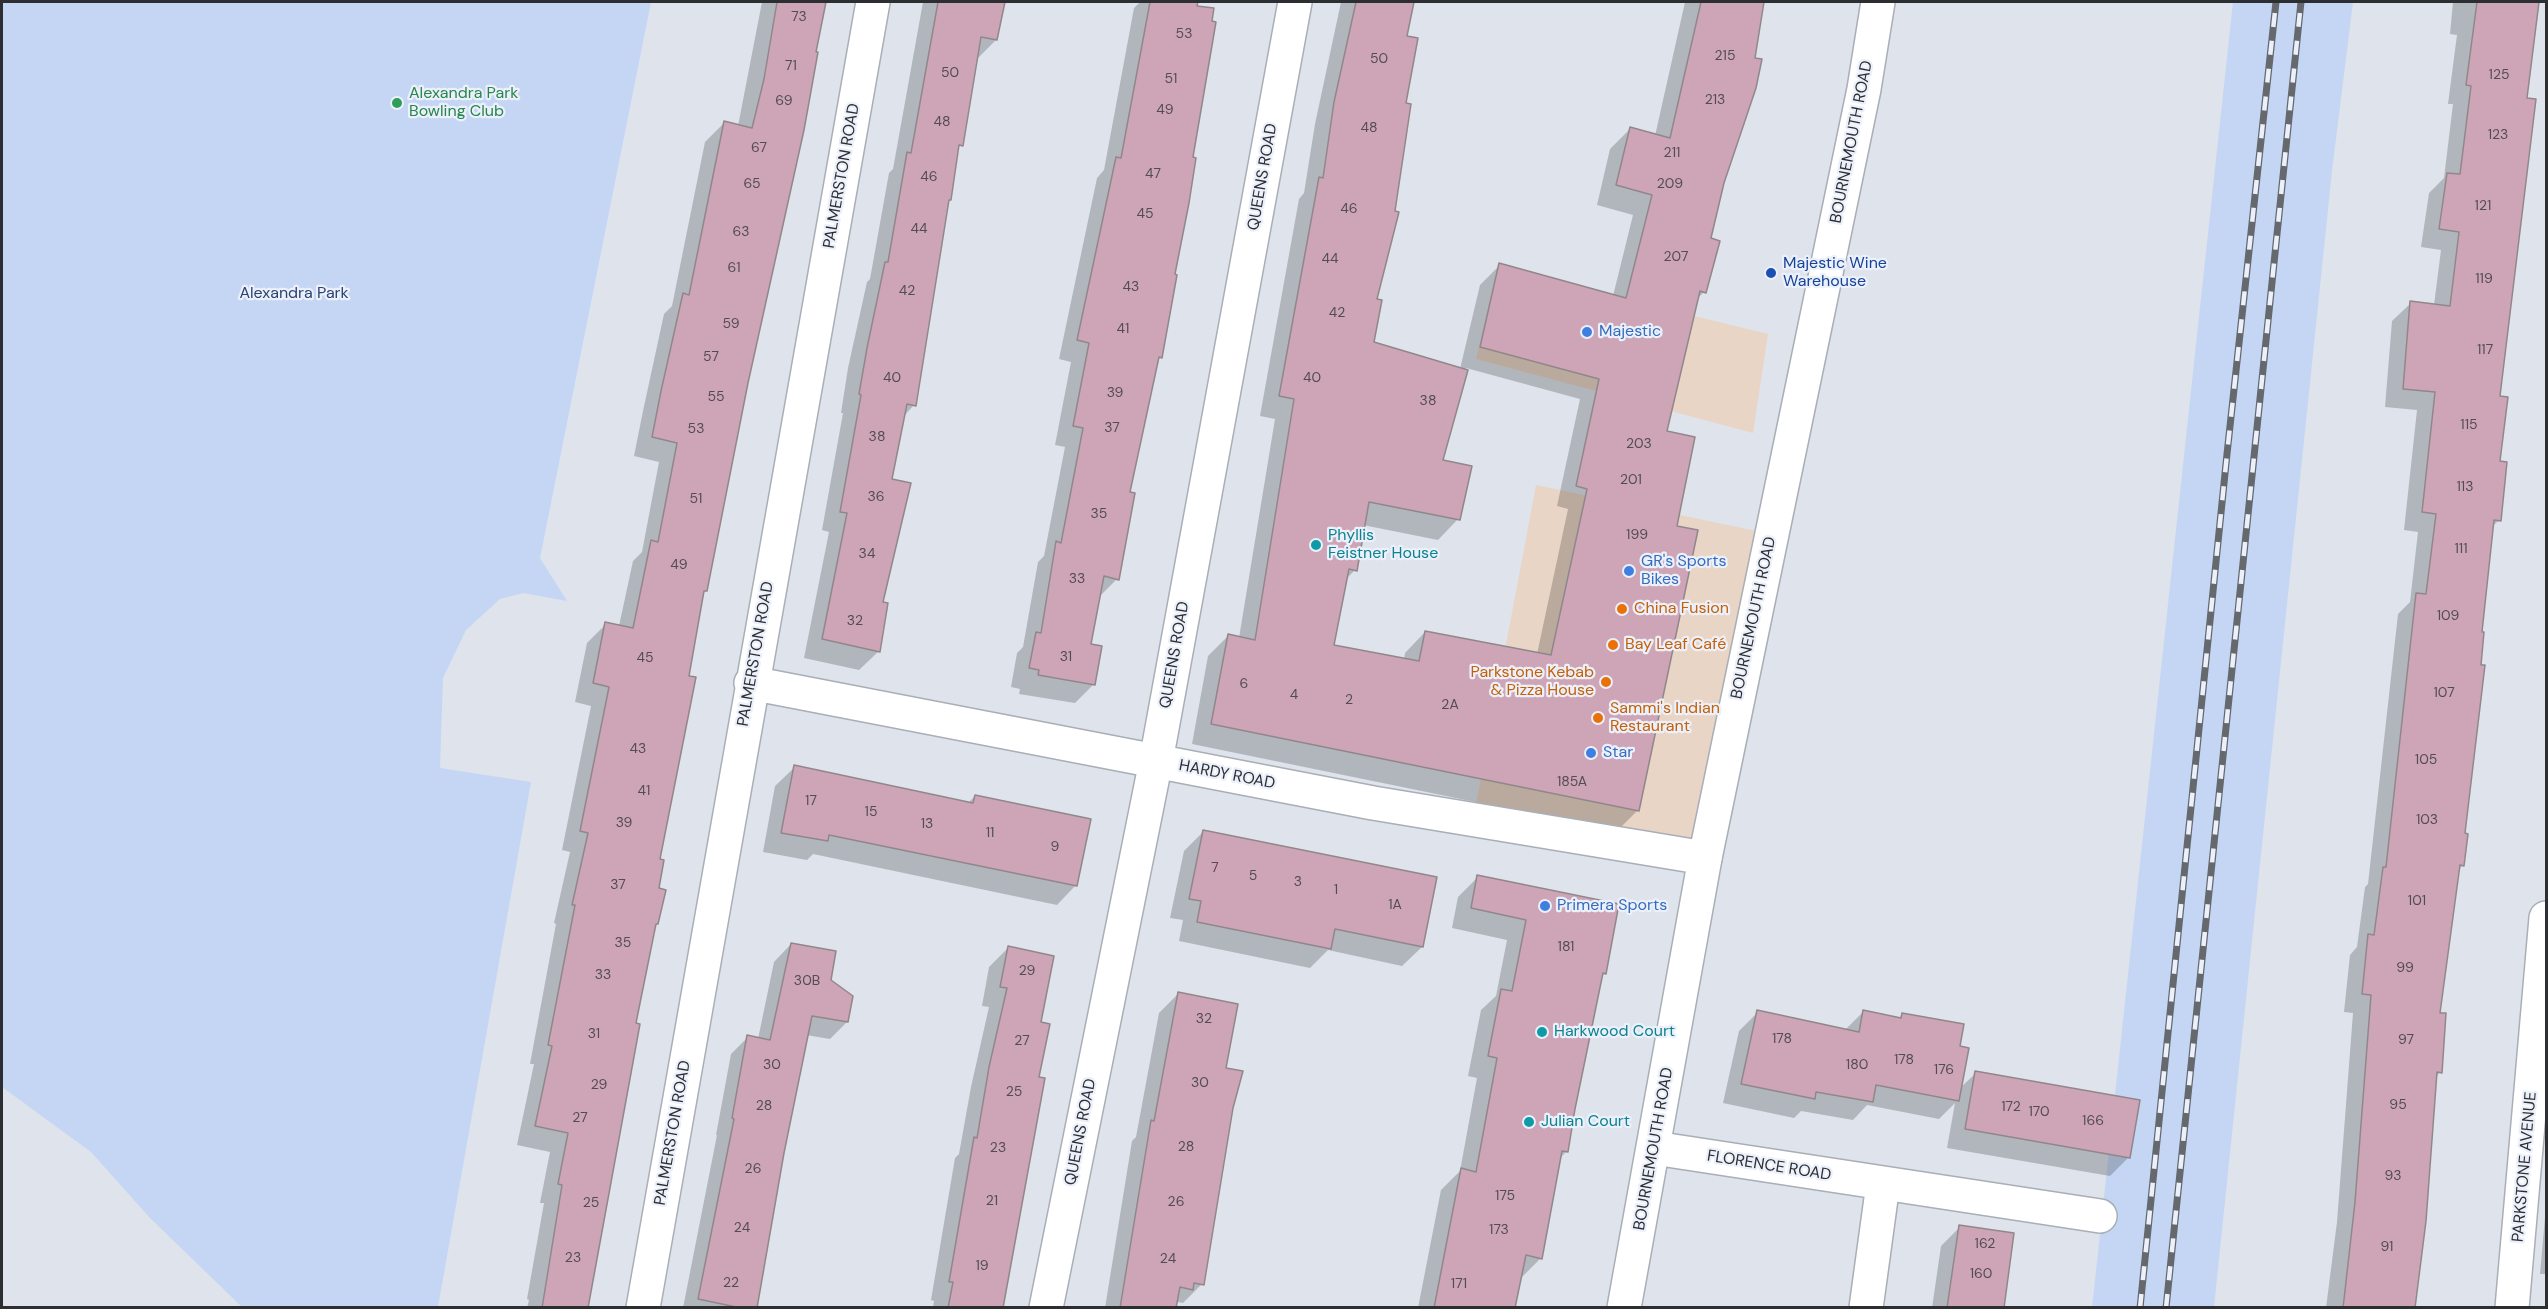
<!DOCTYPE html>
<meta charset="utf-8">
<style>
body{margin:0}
#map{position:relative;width:2548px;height:1309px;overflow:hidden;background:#dee3ec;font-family:"DM Sans",sans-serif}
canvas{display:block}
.frame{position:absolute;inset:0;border:3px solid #2c2e32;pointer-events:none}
</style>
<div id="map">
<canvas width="2548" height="1309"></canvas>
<div class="frame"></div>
</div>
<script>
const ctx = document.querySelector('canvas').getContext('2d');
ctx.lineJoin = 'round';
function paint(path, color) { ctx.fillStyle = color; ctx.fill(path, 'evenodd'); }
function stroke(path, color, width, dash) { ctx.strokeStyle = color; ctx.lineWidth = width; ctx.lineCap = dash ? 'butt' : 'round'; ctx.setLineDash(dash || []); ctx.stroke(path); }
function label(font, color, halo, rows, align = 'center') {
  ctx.font = font + ' "DM Sans",sans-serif'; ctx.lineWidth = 4.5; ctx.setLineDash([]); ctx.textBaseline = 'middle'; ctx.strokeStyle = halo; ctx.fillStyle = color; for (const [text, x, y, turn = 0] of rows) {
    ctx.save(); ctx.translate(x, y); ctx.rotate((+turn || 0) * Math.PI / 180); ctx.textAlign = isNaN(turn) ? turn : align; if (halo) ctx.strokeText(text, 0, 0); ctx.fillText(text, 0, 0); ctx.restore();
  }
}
const commercial = new Path2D(`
 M1499,263l195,53 74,18 -15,99 -277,-74z
 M1536,485l235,49 -66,324 -232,-38z`);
const green = new Path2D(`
 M2,2h649l-111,556 27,43 -44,-8 -23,6 -34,31 -23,48 -3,90 91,14 -93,525h-196l-92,-89 -59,-66 -89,-65z
 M2233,2h120l-21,169 -118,1136 -122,1z`);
const shadow = new Path2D(`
 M762,2h62l-118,588 -4,4 -44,266 -1,63 -3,3 -20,98 -47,284h-60l2,-8 -2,-1 17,-96h-4l10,-51 -33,-7 17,-81h-4l26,-140 -2,-1 16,-71 -8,-2 29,-144 -16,-4 12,-59 19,-19 13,2 14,-65 9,-9 17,-90 -25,-6 9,-45 21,-97 8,-8 33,-164 19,-19 14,3z
 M923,2h80l-7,38 -19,19 -16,86 -4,4 -8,51 -2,2 -33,203 -11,12 -13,63 19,4 -28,120 -2,47 -20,19 -55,-12 25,-126 -7,-2 21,-117h-2l7,-45 19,-86 3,-3 19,-106 4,-4z
 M1140,2h56l-36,355 -4,4 -28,132 -11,86 -18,18 -9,48 4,39 -19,19 -56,-9 1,-5 -9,-2 6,-34 6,-6 15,-85 6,-6 21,-109 -10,-2 16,-83 -12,-3 38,-181 7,-8 30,-162z
 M1341,2h71l-7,35 -1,67 -28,196 -4,44 88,25 20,-84 20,-20 113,31 20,-81 -36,-10 13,-56 20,-20 25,7 30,-134h77l-8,44 -45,193 -5,53 -8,8 -30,132 9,95 -38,284 -20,20 -425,-87 16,-88 20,-20 11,2 36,-219 -15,-3 39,-217 5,-6 11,-69zM1466,368l114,31 -23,107 11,3 -31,145 -112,-22 -20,21 -1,7 -72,-13 13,-67 10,-10 8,-45 75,15 20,-21 -16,-58z
 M2453,2h86l-13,98 -28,298 1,122 -8,8 -27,307 -1,30 -5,5 -20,144 2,58 -5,6 -21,230h-88l11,-86 16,-209 -9,-1 6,-57 7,-8 8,-60 3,-3 30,-270 12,-12 8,-70 -14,-2 13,-120 -32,-3 7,-86 19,-18 23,2 7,-55 -20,-3 8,-54 15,-15 9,-74h-5l9,-69 -7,-1z
 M795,767l173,36 7,-7 101,89 -19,20 -244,-51 -6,6 -44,-8 12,-66z
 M1203,832l219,115 -20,19 -74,-16 -18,18 -131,-27 4,-21 -13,-2 14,-67z
 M1478,877l127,96 -4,4 -34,174 -8,8 -18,99 -20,20 -8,30h-95l23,-118 19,-19 17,-93 -9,-2 13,-66 15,-14 11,-56 -55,-12 6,-31z
 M791,944l38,36 18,42 -17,17 -24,-4 -24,118 -27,155h-72l34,-173h-1l15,-81 17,-17 10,2 16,-77z
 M1008,948l31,76 -2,54 -36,230h-68l1,-7 -3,-1 24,-142 4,-4 12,-67 18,-80 -7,-1 7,-39z
 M1178,994l46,75 8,39 -30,176 -19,19 -5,-1 -3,6h-70l27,-167 4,-4 23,-124z
 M1758,1012l87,18 18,-18 35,7 5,-5 56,33 1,41 16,-15 153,84 -19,19 -163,-28 8,-45 -16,16 -72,-14 -14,15 -52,-9 -7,7 -71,-15 16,-72z
 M2546,1206v68h-6z
 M1960,1227l42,81h-70l9,-62z`);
const building = new Path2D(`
 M777,2h49l-10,50h2l-14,78 -56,253 -41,208h-3l-15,85 7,1 -36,182 4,1 -5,28 7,2 -8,34h-2l-20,99 4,1 -52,284h-46l20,-123 -4,-1 10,-51 -33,-7 17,-80 -4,-1 27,-140h-3l16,-72 -8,-2 29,-144 -16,-4 12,-61 28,6 18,-88 7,2 19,-99 -25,-6 9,-46 22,-98 6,2 35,-174 28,7 12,-49z
 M938,2h67l-8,38 -16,-3 -18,109 -4,-1 -8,55h-2l-33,206 -9,-2 -15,75 19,4 -28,119 5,1 -8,49 -58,-13 25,-126 -7,-1 21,-117 -2,-1 8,-46 18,-86h3l19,-110 4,1z
 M1150,2h48l-1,4 17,2 -2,13 4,1 -23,135 3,1 -7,45 -14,71 2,1 -15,83 -3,-1 -29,135 5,1 -16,87 -15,-4 -13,68 11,2 -7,39 -57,-10 1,-5 -10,-2 7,-36 5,1 15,-92 5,2 22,-115 -10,-2 16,-83 -12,-3 39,-183 5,1z
 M1356,2h58l-7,34 11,2 -12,65 5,1 -16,107 4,1 -22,87 5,1 -8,42 94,28 -25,90 29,6 -12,54 -91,-18 -12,69 -8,-2 -15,76 85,16 6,-30 126,24 36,-166 -11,-3 23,-107 -119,-32 19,-84 127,35 26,-103 -36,-10 14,-58 40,11 31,-136h63l-9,56 7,1 -6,29 -32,95 -13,55 9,3 -14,52 -6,-2 -33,140 28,6 -18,89 21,4 -59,281 -428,-87 17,-90 27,6 39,-241 -15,-3 40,-219 4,1 11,-76z
 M2477,2h62l-12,96 9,1 -36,297 8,1 -8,64 7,1 -6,59 -7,-1 -12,112h2l-3,33h4l-20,168 3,1 -4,32 -4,-1 -20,148h6l-4,60 -5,-1 -11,149 -11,87h-72l12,-106 16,-207 -9,-1 6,-60 6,1 9,-68h3l30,-274 10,1 10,-80 -14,-2 13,-120 -32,-3 7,-88 40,5 9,-74 -20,-3 8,-56 13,1 11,-88 -5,-1z
 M794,765l179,38 2,-8 116,24 -14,67 -248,-51 -1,6 -47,-8z
 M1203,830l234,47 -14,70 -88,-18 -4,20 -134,-27 4,-21 -12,-2z
 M1477,875l142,29 -13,70 -3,-1 -28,136 -7,43 -6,-1 -20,108 -16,-4 -11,53h-81l27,-140 15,4 21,-114 -9,-2 13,-67 11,2 14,-71 -55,-12z
 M791,943l45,8 -5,29 22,16 -5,26 -36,-6 -28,137 -27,155h-16l-43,-9 36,-180 -2,-1 15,-83 23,5z
 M1008,946l46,10 -13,66 9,2 -11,53 6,1 -42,230h-55l5,-26h-4l25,-145 3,1 12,-71 18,-79 -7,-1z
 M1178,992l60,12 -12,64 17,3 -10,37 -29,177 -10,-2 -1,7 -13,-3 -4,21h-56l31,-188 3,1z
 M1757,1010l102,22 4,-22 38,8 1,-5 62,11 -4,22 9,2 -10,53 -83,-16 -3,17 -57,-10 -1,7 -74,-15z
 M1975,1071l165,29 -10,58 -165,-29z
 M1959,1225l55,8 -10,75h-57z`);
const minor = new Path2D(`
 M751,683l622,120 332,55
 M1654,1148l446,68
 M643,1308l230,-1306
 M1046,1308l110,-547 139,-759
 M1866,1308l17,-124
 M2512,1308l34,-390`);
const highway = new Path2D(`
 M1624,1308l81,-450 159,-769 14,-87`);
const rail = new Path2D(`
 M2140,1308l87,-854 49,-452
 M2166,1308l135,-1306`);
const markers = [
 [397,103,6,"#2e9e5b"],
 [1771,273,6,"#1a4fb4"],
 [1587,332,6,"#3f7fe0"],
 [1316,545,6,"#0f9aa8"],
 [1629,571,6,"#3f7fe0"],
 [1622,609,6,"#e8710a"],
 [1613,645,6,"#e8710a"],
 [1606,682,6,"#e8710a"],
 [1598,718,6,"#e8710a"],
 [1591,753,6,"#3f7fe0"],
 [1545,906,6,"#3f7fe0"],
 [1542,1032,6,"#0f9aa8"],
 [1529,1122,6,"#0f9aa8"]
];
const numberNames = [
 ["73",799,17],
 ["53",1184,34],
 ["215",1725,56],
 ["50",1379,59],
 ["71",791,66],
 ["50",950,73],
 ["125",2499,75],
 ["51",1171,79],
 ["213",1715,100],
 ["69",784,101],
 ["49",1165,110],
 ["48",942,122],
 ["48",1369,128],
 ["123",2498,135],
 ["67",759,148],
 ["211",1672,153],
 ["47",1153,174],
 ["46",929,177],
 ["65",752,184],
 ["209",1670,184],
 ["121",2483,206],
 ["46",1349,209],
 ["45",1145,214],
 ["44",919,229],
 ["63",741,232],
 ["207",1676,257],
 ["44",1330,259],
 ["61",734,268],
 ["119",2484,279],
 ["43",1131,287],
 ["42",907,291],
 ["42",1337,313],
 ["59",731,324],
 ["41",1123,329],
 ["117",2485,350],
 ["57",711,357],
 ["40",892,378],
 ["40",1312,378],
 ["39",1115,393],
 ["55",716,397],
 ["38",1428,401],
 ["115",2469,425],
 ["37",1112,428],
 ["53",696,429],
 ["38",877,437],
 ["203",1639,444],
 ["201",1631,480],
 ["113",2465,487],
 ["36",876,497],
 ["51",696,499],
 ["35",1099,514],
 ["199",1637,535],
 ["111",2461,549],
 ["34",867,554],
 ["49",679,565],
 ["33",1077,579],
 ["109",2448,616],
 ["32",855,621],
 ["31",1066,657],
 ["45",645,658],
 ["6",1244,684],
 ["107",2444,693],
 ["4",1294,695],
 ["2",1349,700],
 ["2A",1450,705],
 ["43",638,749],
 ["105",2426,760],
 ["185A",1572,782],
 ["41",644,791],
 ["17",811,801],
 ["15",871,812],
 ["103",2427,820],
 ["39",624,823],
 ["13",927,824],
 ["11",990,833],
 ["9",1055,847],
 ["7",1215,868],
 ["5",1253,876],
 ["3",1298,882],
 ["37",618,885],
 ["1",1336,890],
 ["101",2417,901],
 ["1A",1395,905],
 ["35",623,943],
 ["181",1566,947],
 ["99",2405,968],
 ["29",1027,971],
 ["33",603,975],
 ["30B",807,981],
 ["32",1204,1019],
 ["31",594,1034],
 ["178",1782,1039],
 ["97",2406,1040],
 ["27",1022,1041],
 ["178",1904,1060],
 ["30",772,1065],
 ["180",1857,1065],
 ["176",1944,1070],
 ["30",1200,1083],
 ["29",599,1085],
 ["25",1014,1092],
 ["95",2398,1105],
 ["28",764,1106],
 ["172",2011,1107],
 ["170",2039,1112],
 ["27",580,1118],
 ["166",2093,1121],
 ["28",1186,1147],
 ["23",998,1148],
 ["26",753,1169],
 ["93",2393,1176],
 ["175",1505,1196],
 ["21",992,1201],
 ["26",1176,1202],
 ["25",591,1203],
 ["24",742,1228],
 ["173",1499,1230],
 ["162",1985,1244],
 ["91",2387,1247],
 ["23",573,1258],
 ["24",1168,1259],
 ["19",982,1266],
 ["160",1981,1274],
 ["22",731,1283],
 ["171",1459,1284]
];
const leisureNames = [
 ["Alexandra Park",409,94],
 ["Bowling Club",409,112]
];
const streetNames = [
 ["BOURNEMOUTH ROAD",1852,142,-79],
 ["PALMERSTON ROAD",842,176,-80],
 ["QUEENS ROAD",1263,177,-80],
 ["BOURNEMOUTH ROAD",1754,618,-78],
 ["PALMERSTON ROAD",756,654,-80],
 ["QUEENS ROAD",1175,655,-80],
 ["HARDY ROAD",1227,775,11],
 ["QUEENS ROAD",1081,1132,-79],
 ["PALMERSTON ROAD",673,1133,-80],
 ["BOURNEMOUTH ROAD",1654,1149,-80],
 ["FLORENCE ROAD",1769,1166,9],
 ["PARKSTONE AVENUE",2525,1167,-85]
];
const transitNames = [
 ["Majestic Wine",1783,264],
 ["Warehouse",1783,282]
];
const parkNames = [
 ["Alexandra Park",294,294]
];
const shopNames = [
 ["Majestic",1599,332],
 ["GR's Sports",1641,562],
 ["Bikes",1641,580],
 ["Star",1603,753],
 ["Primera Sports",1557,906]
];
const cultureNames = [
 ["Phyllis",1328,536],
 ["Feistner House",1328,554],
 ["Harkwood Court",1554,1032],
 ["Julian Court",1541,1122]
];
const foodNames = [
 ["China Fusion",1634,609],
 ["Bay Leaf Café",1625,645],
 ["Parkstone Kebab",1594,673,"right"],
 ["& Pizza House",1594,691,"right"],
 ["Sammi's Indian",1610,709],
 ["Restaurant",1610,727]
];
paint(commercial, '#e9d5c6');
paint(green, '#c5d6f4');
paint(shadow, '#0003');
paint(building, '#cda5b7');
stroke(building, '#91878b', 1.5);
stroke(minor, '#a9aeb7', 36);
stroke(highway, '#a9aeb7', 36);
stroke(minor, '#fff', 33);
stroke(highway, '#fff', 33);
stroke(rail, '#65686d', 7);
stroke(rail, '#ebf0fa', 4.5, [14]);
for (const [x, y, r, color] of markers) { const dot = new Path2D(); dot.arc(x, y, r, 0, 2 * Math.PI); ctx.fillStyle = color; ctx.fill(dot); stroke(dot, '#ebf0fa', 2); }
label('14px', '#544c53', null, numberNames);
label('16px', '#27864d', '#ebf0fa', leisureNames, 'left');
label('16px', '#2c2e32', '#ebf0fa', streetNames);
label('16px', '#164399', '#ebf0fa', transitNames, 'left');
label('16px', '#2a4371', '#ebf0fa', parkNames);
label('16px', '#366cbe', '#ebf0fa', shopNames, 'left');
label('16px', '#0d838f', '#ebf0fa', cultureNames, 'left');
label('16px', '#c56008', '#ebf0fa', foodNames, 'left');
</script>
